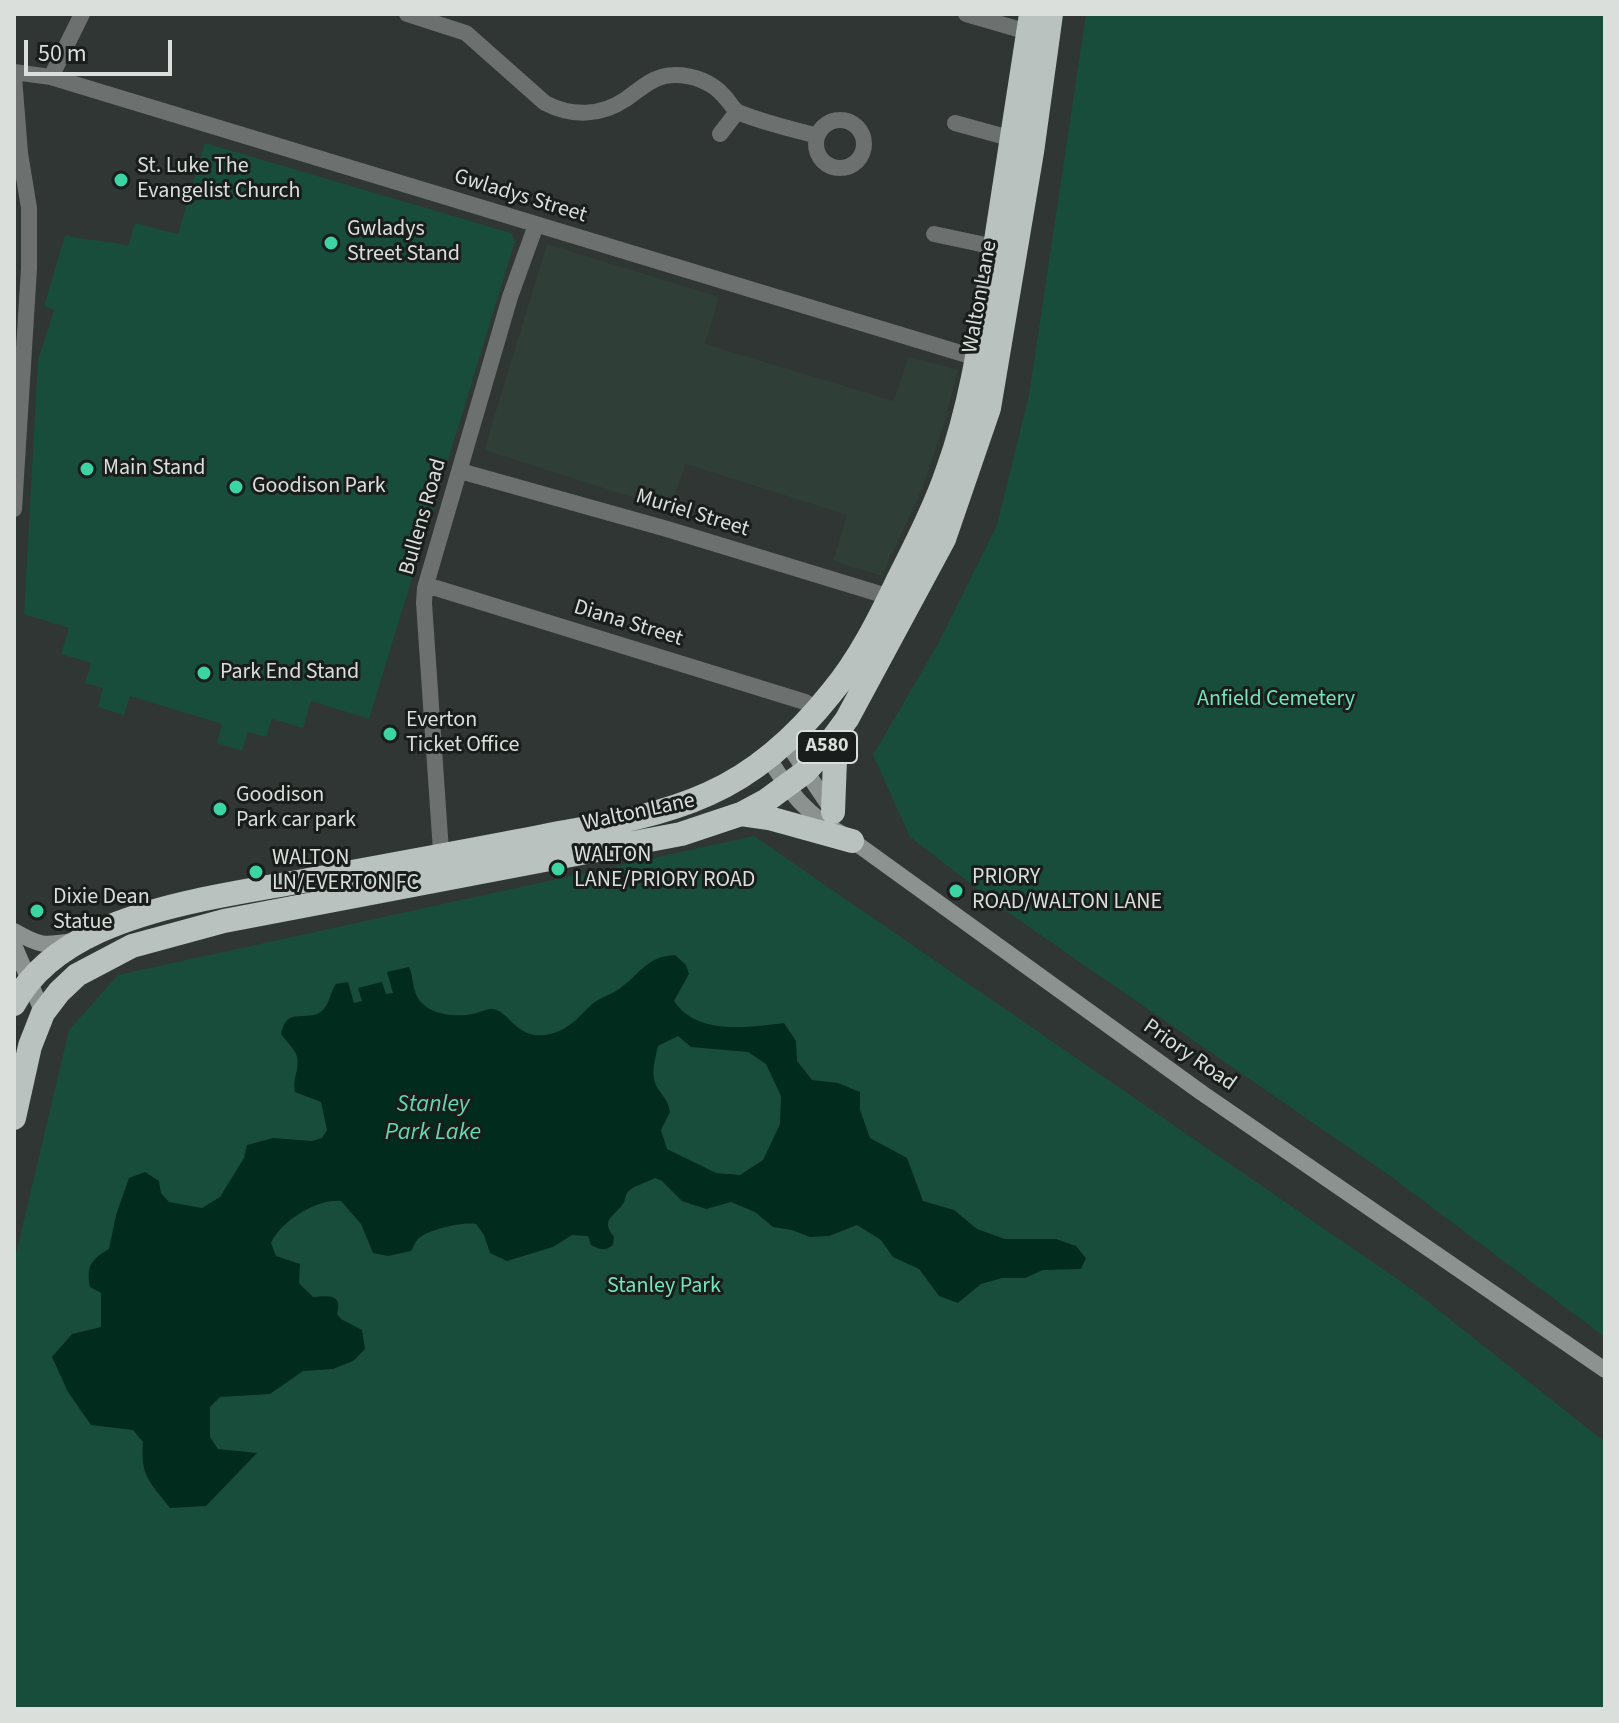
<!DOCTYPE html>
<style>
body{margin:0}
#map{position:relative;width:1619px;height:1723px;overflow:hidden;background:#2f3633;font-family:"Source Sans 3",sans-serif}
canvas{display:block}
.frame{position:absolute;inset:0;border:16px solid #dadfdc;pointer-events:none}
.scale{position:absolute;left:24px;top:40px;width:148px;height:36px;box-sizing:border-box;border:4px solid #dadfdc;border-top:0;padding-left:10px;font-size:24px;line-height:28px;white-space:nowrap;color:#dadfdc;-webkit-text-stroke:6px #191d1b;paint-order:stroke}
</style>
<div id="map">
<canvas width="1619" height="1723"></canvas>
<div class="frame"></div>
<div class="scale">50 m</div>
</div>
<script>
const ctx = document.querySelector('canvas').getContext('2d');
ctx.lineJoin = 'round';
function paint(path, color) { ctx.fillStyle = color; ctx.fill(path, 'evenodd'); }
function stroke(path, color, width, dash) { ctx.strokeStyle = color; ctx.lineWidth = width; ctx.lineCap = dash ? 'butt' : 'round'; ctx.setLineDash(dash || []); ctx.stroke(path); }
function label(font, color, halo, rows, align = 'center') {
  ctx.font = font + ' "Source Sans 3",sans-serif'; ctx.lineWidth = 6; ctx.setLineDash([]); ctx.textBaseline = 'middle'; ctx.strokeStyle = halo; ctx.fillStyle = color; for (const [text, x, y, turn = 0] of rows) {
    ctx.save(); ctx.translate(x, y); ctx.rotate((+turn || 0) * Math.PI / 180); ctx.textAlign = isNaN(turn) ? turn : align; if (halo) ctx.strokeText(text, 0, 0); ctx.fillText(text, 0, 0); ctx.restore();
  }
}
const built = new Path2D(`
 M547,244l172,53 -14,47 189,57 14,-44 50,13 -12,47 -23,70 -41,89 -49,-15 14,-46 -161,-51 -17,45 -185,-59z`);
const green = new Path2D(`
 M1086,14h519v1323l-212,-159 -380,-262 -103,-79 -37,-82 65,-111 59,-119 32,-130z
 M205,143l306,90 4,8 -146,478 -58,-18 -8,27 -31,-9 -6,18 -18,-5 -6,19 -25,-8 5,-19 -92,-28 -6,19 -26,-8 5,-19 -18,-5 6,-20 -30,-9 8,-26 -45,-14 14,-254 16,-50 -10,-4 21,-71c22,6 42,5 63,11l7,-23 43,11z
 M754,836l659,454 192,152v267h-1591v-447l55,-232 49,-55z`);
const water = new Path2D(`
 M675,955l11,10 3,9 -15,27c23,35 75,26 110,22l12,18 1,20 15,19 26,3 22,9v18l10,28 37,20 16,43 31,9 23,19 28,10h51l20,7 10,12 -5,11 -38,1 -18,8h-23l-21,6 -23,19 -19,-7 -20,-27 -26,-12 -12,-17 -24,-15 -28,11 -19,1 -18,-7 -19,-3 -18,-15 -24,-10 -25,7 -24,-8 -20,-20 -7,-3c-8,5 -22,7 -28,15 -2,4 -2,9 -5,12 -8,12 -22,14 -8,32l-1,8c-8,6 -13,5 -22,0l-3,-9 -16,-1 -19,12 -46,14 -17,-8 -6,-18 -8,-11c-12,-3 -50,6 -58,15 -3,3 -5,9 -7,12l-23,5 -15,-3 -12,-29 -20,-23c-24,-3 -61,21 -70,42l5,13 24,8 -1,19 14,14c15,-1 30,-4 24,17l4,5 21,11 3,19 -12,12 -20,8 -30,2 -33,23 -50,3 -10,10v30l8,12 39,4 -51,53 -36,2c-20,-26 -30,-32 -27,-66l-10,-12 -42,-5 -23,-33 -16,-35 20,-23 29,-7v-34l-11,-6c-4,-20 1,-28 19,-38l7,-34 13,-37 16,-6 14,9 2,12 8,9 33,6 18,-11 24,-39 3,-13 26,-7 39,3 10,-3 5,-8 -6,-28 -26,-10c-3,-13 5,-23 2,-35 -2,-8 -11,-16 -16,-23 5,-27 23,-13 38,-21 10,-5 11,-21 17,-29l12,-2 6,21 8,-2 -4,-13 24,-6 4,12 7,-1 -6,-21 22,-5c4,8 3,16 6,24 6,23 38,27 57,23 6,-1 12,-4 18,-5 20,-2 25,36 64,24 15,-5 23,-14 34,-25 9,-10 21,-12 31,-19 20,-14 28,-33 56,-34zM678,1036l13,11 57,5 18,12 15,32 -1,28 -17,36 -23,15 -24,-2 -49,-24 -6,-19 9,-18c-2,-11 -5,-13 -11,-22 -10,-13 -4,-30 -1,-44z`);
const street = new Path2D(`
 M407,14l59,19 79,70c27,14 56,13 81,-4 16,-11 28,-24 49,-24 18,0 37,7 49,21 6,6 9,14 16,17 25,10 52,16 77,23
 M966,14l62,18
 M14,72l37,5 926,281
 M14,77l6,76 9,55v61l-15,240
 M51,77l31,-63
 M816 144a24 24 0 1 1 48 0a24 24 0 1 1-48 0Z
 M955,123l58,16
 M720,134l17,-22
 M934,234l61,13
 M460,471l207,58 213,65 15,8
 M425,588h11l369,114 12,7
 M442,866l-18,-263 1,-15 85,-291 26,-72`);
const secondary = new Path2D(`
 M787,743l47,70
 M768,757c22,36 39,59 78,79l356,257 403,277
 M14,931c26,15 29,15 59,10
 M14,945l29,68`);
const highway = new Path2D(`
 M833,812l2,-52 4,-24
 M741,814l28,4 83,23
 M14,1004c18,-34 50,-57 85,-73 63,-28 137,-38 204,-50 86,-16 171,-31 256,-48 50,-9 103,-18 149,-39 50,-22 90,-59 124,-102 27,-32 48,-74 66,-112 17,-34 38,-75 50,-111 22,-61 32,-126 42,-190 14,-88 27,-177 41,-265
 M14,1118l16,-72 13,-33 16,-21 18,-17 55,-29 92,-25 457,-87 60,-20 26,-14 38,-28 14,-15 28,-38 97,-180 45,-131 43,-256 19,-138`);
const markers = [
 [121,180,8,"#3dd4a3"],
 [331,243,8,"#3dd4a3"],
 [87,469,8,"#3dd4a3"],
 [236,487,8,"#3dd4a3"],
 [204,673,8,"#3dd4a3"],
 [390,734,8,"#3dd4a3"],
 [220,809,8,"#3dd4a3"],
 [558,869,8,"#3dd4a3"],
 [256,872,8,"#3dd4a3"],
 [956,891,8,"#3dd4a3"],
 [37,911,8,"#3dd4a3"]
];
const shields = [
 [827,747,60]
];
const shieldNames = [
 ["A580",827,747]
];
const poiNames = [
 ["St. Luke The",137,167],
 ["Evangelist Church",137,192],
 ["Gwladys",347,230],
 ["Street Stand",347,255],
 ["Main Stand",103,469],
 ["Goodison Park",252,487],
 ["Park End Stand",220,673],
 ["Everton",406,721],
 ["Ticket Office",406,746],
 ["Goodison",236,796],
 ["Park car park",236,821],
 ["WALTON",574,856],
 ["LANE/PRIORY ROAD",574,881],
 ["WALTON",272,859],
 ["LN/EVERTON FC",272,884],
 ["PRIORY",972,878],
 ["ROAD/WALTON LANE",972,903],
 ["Dixie Dean",53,898],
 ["Statue",53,923]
];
const streetNames = [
 ["Gwladys Street",520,197,17],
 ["Walton Lane",981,297,-80],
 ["Muriel Street",692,514,17],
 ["Bullens Road",424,517,-74],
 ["Diana Street",628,624,17],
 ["Walton Lane",639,813,-12],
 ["Priory Road",1189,1056,35]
];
const parkNames = [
 ["Anfield Cemetery",1276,700],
 ["Stanley Park",664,1287]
];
const waterNames = [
 ["Stanley",433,1106],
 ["Park Lake",433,1134]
];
paint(built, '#2f3e37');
paint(green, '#194d3b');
paint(water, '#002b1d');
stroke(street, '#6c706e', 16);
stroke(secondary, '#8b928f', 16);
stroke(highway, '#b9c2be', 24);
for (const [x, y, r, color] of markers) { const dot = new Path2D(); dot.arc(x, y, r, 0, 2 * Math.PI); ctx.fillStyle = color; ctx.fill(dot); stroke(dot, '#191d1b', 3); }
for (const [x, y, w] of shields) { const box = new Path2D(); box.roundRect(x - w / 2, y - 16, w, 32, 6); ctx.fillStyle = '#191d1b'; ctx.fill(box); stroke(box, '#dadfdc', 2); }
label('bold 20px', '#dadfdc', null, shieldNames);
label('22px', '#dadfdc', '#191d1b', poiNames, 'left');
label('22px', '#dadfdc', '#191d1b', streetNames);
label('22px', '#74e5bb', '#191d1b', parkNames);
label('italic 24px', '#66d7ae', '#191d1b', waterNames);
</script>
